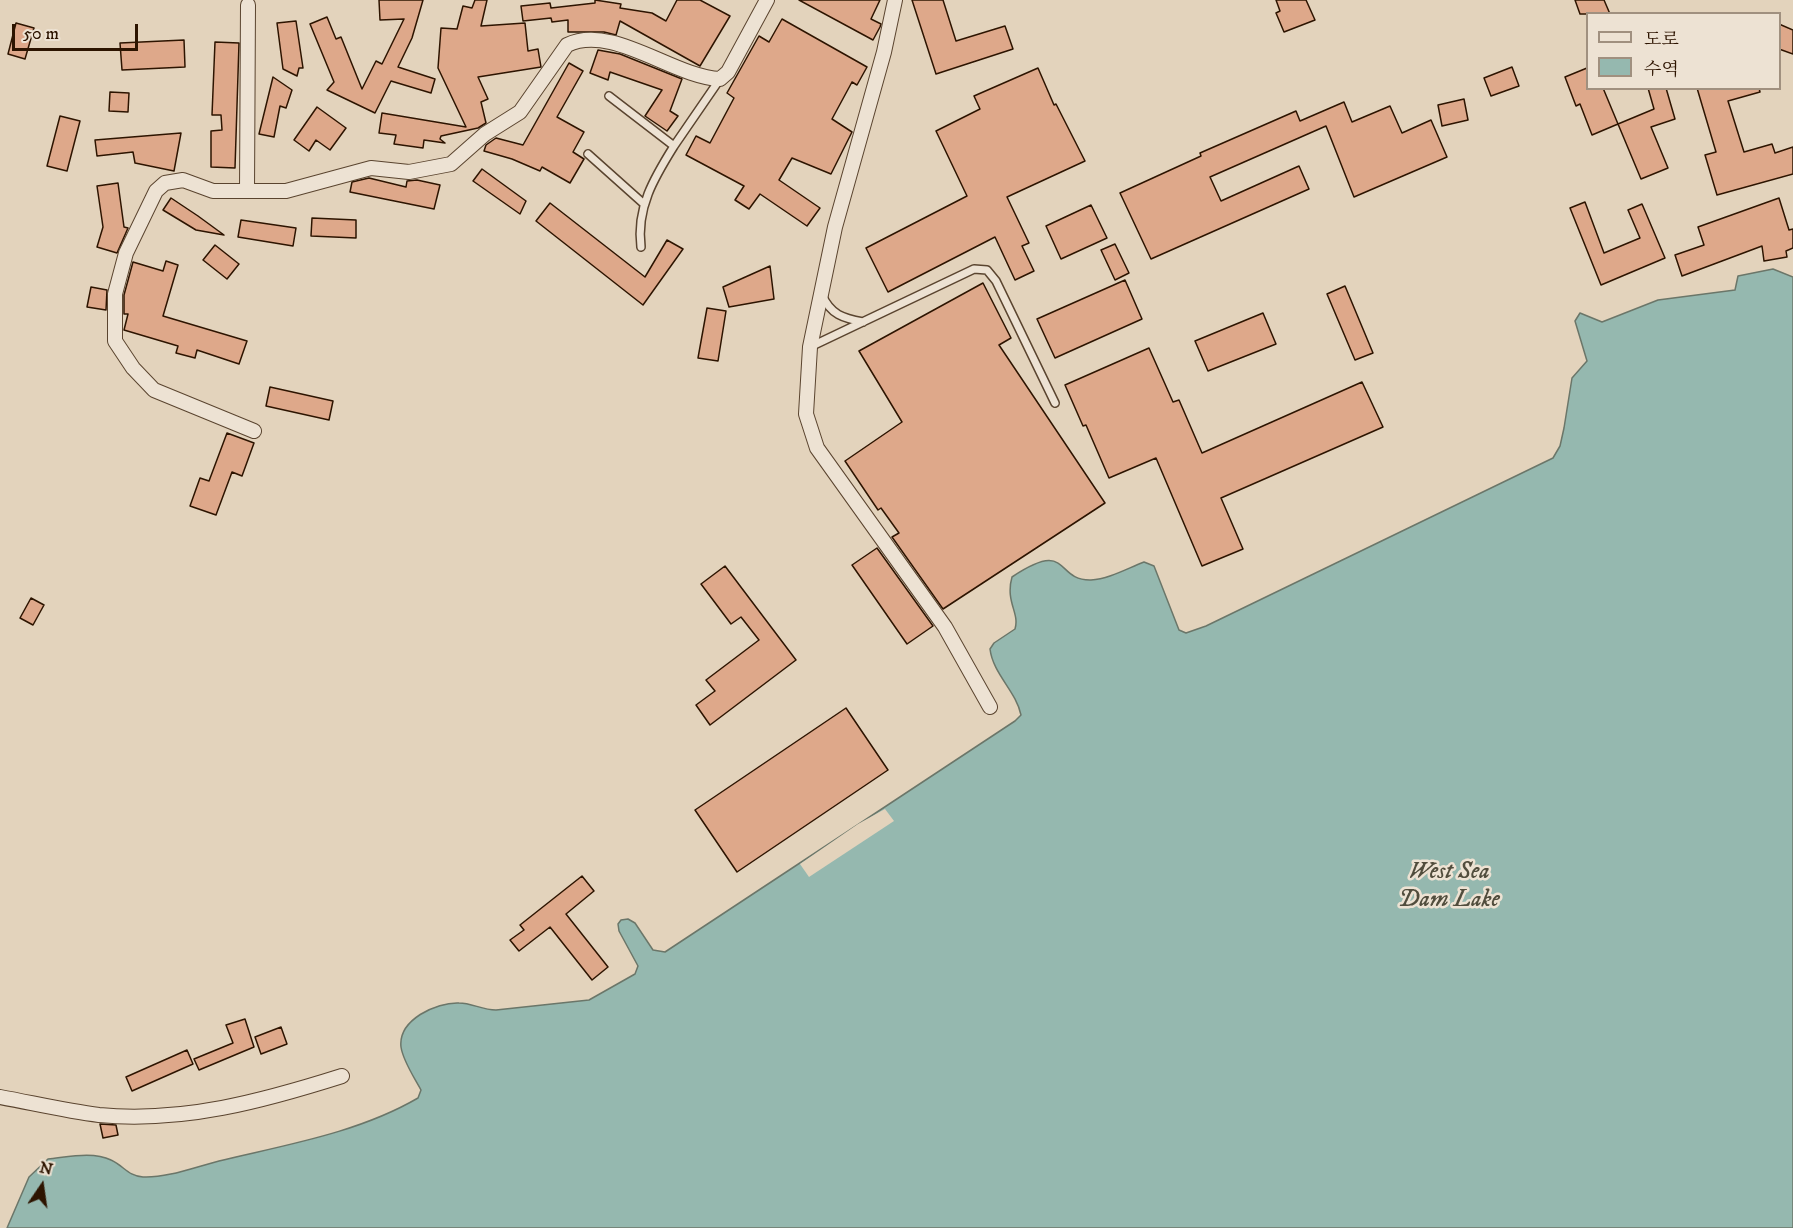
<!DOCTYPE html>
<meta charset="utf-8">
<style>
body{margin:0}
#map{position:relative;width:1793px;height:1228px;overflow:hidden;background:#e3d3bc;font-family:"IM FELL DW Pica","Noto Serif KR",serif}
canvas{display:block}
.legend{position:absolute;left:1586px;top:12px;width:195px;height:78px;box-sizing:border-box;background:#ede2d3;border:2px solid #a0907f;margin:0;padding:8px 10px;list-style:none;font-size:18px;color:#2d1400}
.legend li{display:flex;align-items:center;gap:12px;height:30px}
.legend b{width:30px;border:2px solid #a0907f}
.north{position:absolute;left:12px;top:1156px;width:60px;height:60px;-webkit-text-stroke:4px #ede2d3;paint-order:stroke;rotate:13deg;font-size:16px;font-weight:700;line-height:24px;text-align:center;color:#2d1400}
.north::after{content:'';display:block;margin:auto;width:21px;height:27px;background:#2d1400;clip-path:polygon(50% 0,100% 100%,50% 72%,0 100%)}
.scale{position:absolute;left:12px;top:24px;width:126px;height:27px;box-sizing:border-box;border:3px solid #2d1400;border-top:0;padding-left:8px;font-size:18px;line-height:21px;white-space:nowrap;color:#2d1400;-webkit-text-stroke:4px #ede2d3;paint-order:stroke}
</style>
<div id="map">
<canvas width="1793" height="1228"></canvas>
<ul class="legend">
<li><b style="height:8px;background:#ede2d3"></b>도로</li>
<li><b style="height:16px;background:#95b8af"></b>수역</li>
</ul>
<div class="north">N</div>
<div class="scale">50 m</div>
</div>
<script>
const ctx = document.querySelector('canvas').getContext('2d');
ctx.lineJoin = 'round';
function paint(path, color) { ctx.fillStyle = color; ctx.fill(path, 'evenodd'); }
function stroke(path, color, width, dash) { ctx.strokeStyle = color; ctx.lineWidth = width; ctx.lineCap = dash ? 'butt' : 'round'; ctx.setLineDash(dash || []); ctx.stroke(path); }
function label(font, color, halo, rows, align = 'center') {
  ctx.font = font + ' "IM FELL DW Pica",serif'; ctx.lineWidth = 5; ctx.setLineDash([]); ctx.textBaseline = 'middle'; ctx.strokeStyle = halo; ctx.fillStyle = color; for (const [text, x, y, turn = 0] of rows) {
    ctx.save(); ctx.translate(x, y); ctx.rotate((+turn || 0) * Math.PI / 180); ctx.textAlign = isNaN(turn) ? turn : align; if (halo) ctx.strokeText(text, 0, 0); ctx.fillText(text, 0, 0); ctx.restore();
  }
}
const water = new Path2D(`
 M1773,269l20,8v951h-1786l22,-51 19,-18c20,-2 45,-8 63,1 13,6 17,16 32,17 24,1 52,-10 76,-16 66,-16 139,-28 199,-63l3,-8c-7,-13 -18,-29 -20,-43 -3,-27 35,-45 58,-44 13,0 23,7 37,7l93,-10 46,-26 3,-8 -19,-35 -1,-7 3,-4 7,-1 7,4 18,27 12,2 350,-231 6,-6c-5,-24 -28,-41 -31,-66l4,-6 21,-14c5,-16 -10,-27 -3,-52 59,-39 42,4 79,3 18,-1 37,-12 53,-18l10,4 25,64 7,3 20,-7 347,-168 7,-12 4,-18 8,-50 15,-17 -12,-40 5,-8 22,9 56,-22 77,-10 3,-14z`);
const pier = new Path2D(`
 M885,809l9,12 -85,56 -9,-13 58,-40z`);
const building = new Path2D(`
 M379,0h44l-11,38 -14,29 37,12 -4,14 -40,-12 -16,32 -48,-23 7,-8 -24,-58 17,-7 9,22 5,-2 21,52 14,-28 6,3 22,-45 -24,1z
 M475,0h12l-6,26 44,-3 3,28 10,-2 3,18 -63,10 10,22 -7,3 5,21 -8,5 -37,8 -1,3 5,4 -21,-3 -1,8 -29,-4 2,-9 -17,-2 3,-20 84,14 -28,-59 3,-40 16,1 6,-23 9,2z
 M595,0l26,4 -1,4 32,5 14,8 11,-21h23l30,16 -30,50 -80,-45 -4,14 -12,-3h-36v-12l-16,2 -1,-4 -28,3 -2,-15 29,-3 1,5 44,-5z
 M799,0h81l-9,19 10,5 -1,3 -7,13z
 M912,0h31l13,41 49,-15 8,23 -77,25z
 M1276,0h30l9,20 -31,12 -8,-19 4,-2z
 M1575,0h29l6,14h-30z
 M782,19l85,48 -10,18 -5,-3 -20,37 20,13 -21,42 -39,-16 -13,22 41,28 -13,18 -47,-32 -11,15 -14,-9 9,-14 -58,-31 10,-19 14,7 24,-45 -7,-5 32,-57 10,6z
 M296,21l7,47h-4l-2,8 -14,-7 -6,-46z
 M16,23l18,5 -9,31 -17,-5z
 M1779,24l14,6v24l-14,-5z
 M184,40l1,27 -63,3 -2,-27z
 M215,42l24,1 -4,125 -24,-1v-36l11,-1 -1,-15h-9z
 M598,50l22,4 62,25 -12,32 8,5 -11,15 -22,-15 17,-26 -52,-18 -2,8 -18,-7z
 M569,63l14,8 -26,46 27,15 -11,20 11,7 -14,24 -28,-16 -2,4 -28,-12 -28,-8 2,-6 10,-7 27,7z
 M1512,67l7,19 -28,10 -7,-18z
 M1038,68l16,37 2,-1 29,57 -78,36 22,46 -7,3 12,25 -19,9 -20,-43 -107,55 -22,-44 101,-52 -31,-65 44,-22 -6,-13z
 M1587,68v20h16l15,36 -26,11 -12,-31 -4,2 -11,-29z
 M273,77l19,13 -6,18 -6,-2 -6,31 -15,-3z
 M1648,88h18l9,31 -24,8 17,41 -27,11 -23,-55 36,-15z
 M1697,88h62l1,4 -32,9 16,51 28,-8 3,9 18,-6v27l-76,21 -12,-40 11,-3z
 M110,92l19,1 -1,19 -19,-1z
 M1464,99l4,21 -26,6 -4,-21z
 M1344,102l8,20 38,-16 12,27 29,-13 16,37 -93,40 -28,-71 -116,51 11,24 78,-35 10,23 -158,70 -31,-66 81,-37 -1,-3 96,-42 4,10z
 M317,107l29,21 -16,22 -14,-10 -7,11 -15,-11z
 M60,116l20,5 -13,50 -20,-5z
 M181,133l-7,38 -39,-8 -2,-11 -36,4 -2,-16z
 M482,169l44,32 -6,13 -47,-33z
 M369,178l37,9 1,-6 10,-1 23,5 -6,24 -84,-17 2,-10z
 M118,183l6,44 4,1 -11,25 -20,-6 6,-20 -6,-41z
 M171,198l27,18 26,19 -28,-5 -33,-20z
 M1779,198l10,32 4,-1v19l-7,3 1,6 -23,4 -2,-15 -80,30 -7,-21 29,-10 -6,-18z
 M1585,202l19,51 36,-15 -12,-28 14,-6 23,54 -64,27 -31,-77z
 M550,203l95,74 22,-37 16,9 -40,56 -107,-84z
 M1091,205l16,33 -46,21 -15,-33z
 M312,218l44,2v18l-45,-2z
 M241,220l55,8 -3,18 -55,-9z
 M1115,244l14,29 -14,7 -14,-30z
 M215,245l24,19 -12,15 -24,-19z
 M166,261l12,4 -15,51 84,25 -8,23 -42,-14 -2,8 -19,-5 2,-7 -54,-16 4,-16h-4v-19l9,-33 30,9z
 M770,266l4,33 -45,8 -6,-20z
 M1125,280l17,39 -87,39 -18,-39z
 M983,283l28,55 -12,7 106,158 -162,106 -51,-72 7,-4 -18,-25 -3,2 -33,-49 57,-39 -43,-71z
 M1345,286l28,67 -18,7 -28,-66z
 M91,287l16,3 -1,20 -19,-3z
 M707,308l19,3 -8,50 -20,-3z
 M1263,313l13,31 -68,27 -13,-30z
 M1149,348l24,54 6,-2 23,53 160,-71 21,45 -162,71 22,51 -41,17 -46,-108 -47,20 -23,-53 -3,1 -18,-41z
 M270,387l63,14 -4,19 -63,-14z
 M227,433l27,10 -12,33 -10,-4 -16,43 -26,-9 10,-28 9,3z
 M877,548l56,78 -26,18 -55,-79z
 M725,566l71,94 -86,65 -14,-20 19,-14 -9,-11 53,-40 -18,-23 -10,7 -30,-40z
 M31,598l13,7 -11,20 -13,-7z
 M846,708l42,62 -151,102 -42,-62z
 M582,876l12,15 -28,23 42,53 -16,13 -42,-53 -31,24 -9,-11 14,-10 -4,-5z
 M245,1019l9,28 -55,23 -5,-11 39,-16 -7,-18z
 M281,1027l6,17 -26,10 -6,-17z
 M187,1050l6,14 -61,27 -6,-14z
 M100,1124l16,1 2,10 -15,3z`);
const lane = new Path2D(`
 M609,96l65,50 46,-67
 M588,154l56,50
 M641,247c-5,-39 13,-69 33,-101
 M822,295c9,20 21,23 41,27
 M810,347l164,-78 13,1 9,11 59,122`);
const street = new Path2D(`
 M895,0l-11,52 -49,175 -25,120 -4,67 11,34 128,179 45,80
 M247,190l1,-185
 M254,431l-100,-41 -21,-22 -18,-27v-47l11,-41 30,-62 9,-8 18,-3 30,11h73l85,-23 38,4 42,-8 34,-30 35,-22 47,-67c45,-22 106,32 153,34l8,-7 39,-72
 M0,1097c33,6 66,14 99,18 84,8 164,-14 243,-39`);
const waterNames = [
 ["West Sea",1449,873],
 ["Dam Lake",1449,901]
];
paint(water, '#95b8af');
stroke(water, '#6b7669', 1.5);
paint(pier, '#e3d3bc');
paint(building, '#dea88a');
stroke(building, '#2d1400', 1.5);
stroke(lane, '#5a442f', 10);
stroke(street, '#5a442f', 16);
stroke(lane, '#ede2d3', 7);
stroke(street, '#ede2d3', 14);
label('italic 24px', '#514d3d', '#ede2d3', waterNames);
</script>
